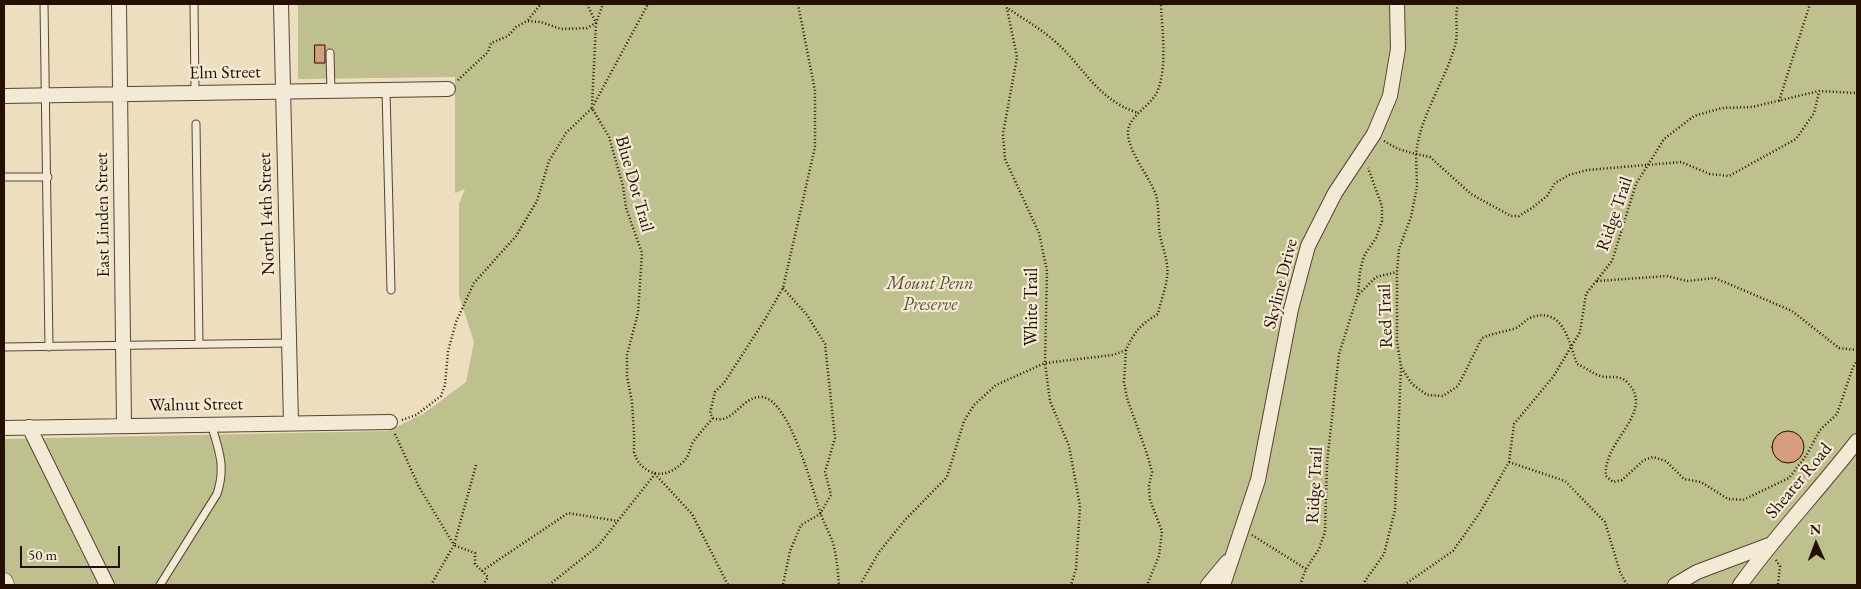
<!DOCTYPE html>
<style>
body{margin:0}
#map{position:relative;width:1861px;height:589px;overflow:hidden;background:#eddebf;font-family:"EB Garamond",serif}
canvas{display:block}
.frame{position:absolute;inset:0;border:5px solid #251000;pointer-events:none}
.north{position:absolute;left:1791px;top:519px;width:50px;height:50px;-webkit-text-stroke:4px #f3ead5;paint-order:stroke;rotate:358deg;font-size:14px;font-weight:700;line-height:20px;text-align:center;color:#251000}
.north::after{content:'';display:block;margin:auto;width:18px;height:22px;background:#251000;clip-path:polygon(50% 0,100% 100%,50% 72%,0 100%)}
.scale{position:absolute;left:20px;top:546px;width:100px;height:22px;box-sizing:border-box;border:2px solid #251000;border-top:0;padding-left:6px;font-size:15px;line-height:18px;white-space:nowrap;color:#251000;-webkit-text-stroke:4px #f3ead5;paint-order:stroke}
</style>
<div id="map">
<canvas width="1861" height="589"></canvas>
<div class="frame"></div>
<div class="north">N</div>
<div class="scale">50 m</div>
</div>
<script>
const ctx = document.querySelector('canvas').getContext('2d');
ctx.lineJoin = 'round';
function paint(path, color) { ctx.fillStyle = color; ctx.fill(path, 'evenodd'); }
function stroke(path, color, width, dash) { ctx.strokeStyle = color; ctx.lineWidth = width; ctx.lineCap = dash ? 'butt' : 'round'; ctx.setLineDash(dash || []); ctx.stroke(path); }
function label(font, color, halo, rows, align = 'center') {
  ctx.font = font + ' "EB Garamond",serif'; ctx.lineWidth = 4.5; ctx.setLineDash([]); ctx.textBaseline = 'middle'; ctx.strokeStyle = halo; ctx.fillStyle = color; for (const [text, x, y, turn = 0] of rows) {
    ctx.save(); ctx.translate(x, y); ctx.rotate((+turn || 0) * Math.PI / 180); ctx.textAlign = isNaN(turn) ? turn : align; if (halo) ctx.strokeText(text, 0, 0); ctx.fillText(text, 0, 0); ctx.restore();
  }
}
const green = new Path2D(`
 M298,4h1559v581h-1853v-146l384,-8 35,-17 43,-32 8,-40 -15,-46v-92l6,-15 -10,4v-116l-157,2z`);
const building = new Path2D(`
 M315,45h10v18h-10z
 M1772 447a16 16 0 1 1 32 0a16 16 0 1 1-32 0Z`);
const path = new Path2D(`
 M587,4l9,19 -4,83
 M798,4l17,87v56l-32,141 -19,33 -40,62 -9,9 -5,21 3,5c20,8 29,-23 49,-21 28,3 50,91 58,115 4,12 11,23 14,35 3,13 4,26 5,38
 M1006,4l11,53 -14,77 2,25 34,74 8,38 -2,92 5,38 19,45 11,60 -4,63 -5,16
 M1458,4c-4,14 1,28 -3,42 -11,37 -35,70 -39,108l14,3 41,37 40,22h8l13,-8 15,-12 8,-13 14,-8 18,-5 94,-8 29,12 19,2 67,-37 18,-26 5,-21
 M1009,9c13,9 29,18 42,29 33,27 43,60 87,75
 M528,20l13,-16
 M458,80l30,-28 3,-9 17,-7 8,-9 11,-6 14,1 20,7 26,-1 9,-5 7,-19
 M1779,101l31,-97
 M592,108l56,-104
 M1384,141l14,8 18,5 1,33 -6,30 -12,32 -2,23v69l4,26 11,17 15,11 16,1 15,-10 24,-48c11,-5 23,-6 34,-10 6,-3 10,-9 16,-11 32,-10 37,26 45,47 8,3 16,10 24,12 9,3 18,-2 26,6 30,30 -25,59 -21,94l7,6 9,-2 22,-20 9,-3 13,4 18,18 17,3 27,17 15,1 46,-22 17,-22 14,-26 17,-16 16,-47 4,-6
 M1597,281l70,-5 20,5 28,-3 77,33 47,37 18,2
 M783,288l24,27 18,29 10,94 -10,34 6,23 -11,19 -19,11 -11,26 -7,34
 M1359,294l17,-17 21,-5
 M1126,350l-2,32 3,16 20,56 5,18 -3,14 1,14 12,31 -3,25 -12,29
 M402,420l14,-5 25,-19 4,-11 3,-34 8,-29 18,-39 42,-47 21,-35 12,-40 17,-28 26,-25 17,29 14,49 3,22 16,45 -4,60 -11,42v21l5,26 2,31v19c3,10 7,15 17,20 13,6 29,-4 36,-15 3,-5 3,-10 6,-15 6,-8 13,-16 20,-24
 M395,434l24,53 35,58 -23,40
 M1509,462l56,19 40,41 15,50 7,13
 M476,465l-22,80 21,8v11l13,13 -5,8
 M1252,535l54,34
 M1776,560l4,6 -2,19
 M482,571l86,-58 50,8
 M549,585l49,-39 57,-72 37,40 36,71
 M860,585l19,-33 26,-32 42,-43 17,-56 10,-16 22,-20 49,-22 68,-8 13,-5c8,-18 15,-26 32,-36 2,-12 8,-25 9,-37 2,-13 -3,-25 -6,-37 -4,-15 -1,-31 -5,-45 -7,-19 -28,-44 -28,-62 0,-19 26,-27 31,-46 8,-26 3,-56 2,-83
 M1300,585l6,-16 13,-20 6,-17 2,-69 12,-109 19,-60 2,-23 4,-15 12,-18 6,-17v-15l-14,-38
 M1367,585l-2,-4 19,-27 11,-44 6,-142
 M1404,585l49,-34 26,-37 30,-52 5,-38 39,-47 27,-45 6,-38 26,-33 24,-77 28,-45 30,-23 28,-8 30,-1 67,-16 38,2`);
const service = new Path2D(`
 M44,4l5,343
 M194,4l1,88
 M330,53l1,38
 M386,90l5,200
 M196,124l3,220
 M4,177h44
 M4,347l285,-4
 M160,585l57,-91c9,-27 2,-44 -6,-70`);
const minor = new Path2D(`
 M119,4l5,421
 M281,4l10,419
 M4,96l444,-7
 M29,427l78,158
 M4,428l386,-6
 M1208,585l19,-23
 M1223,585l35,-105 33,-171 17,-63 27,-53 39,-59 16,-38 8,-47 -1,-45
 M1675,585l22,-13 72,-27
 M1740,585c36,-50 79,-95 117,-144`);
const tertiary = new Path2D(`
 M4,582l1,3`);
const streetNames = [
 ["Elm Street",225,73,-1],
 ["Blue Dot Trail",634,184,74],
 ["North 14th Street",267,214,-92],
 ["Ridge Trail",1615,214,-71],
 ["East Linden Street",103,215,-91],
 ["Skyline Drive",1281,284,-76],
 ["White Trail",1032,307,-90],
 ["Red Trail",1386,316,-92],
 ["Walnut Street",196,405,-1],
 ["Shearer Road",1799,481,-50],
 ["Ridge Trail",1315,485,-87]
];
const parkNames = [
 ["Mount Penn",930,284],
 ["Preserve",930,305]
];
paint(green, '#bec08e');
paint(building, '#d69d7f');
stroke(building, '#251000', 1);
stroke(service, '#574430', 9);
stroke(minor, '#574430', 16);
stroke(tertiary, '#574430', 19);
stroke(path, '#251000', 2.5, [1, 2.5]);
stroke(service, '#f3ead5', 7);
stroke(minor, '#f3ead5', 14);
stroke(tertiary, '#f3ead5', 18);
label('18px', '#251000', '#f3ead5', streetNames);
label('italic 18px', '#5b4e32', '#f3ead5', parkNames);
</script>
